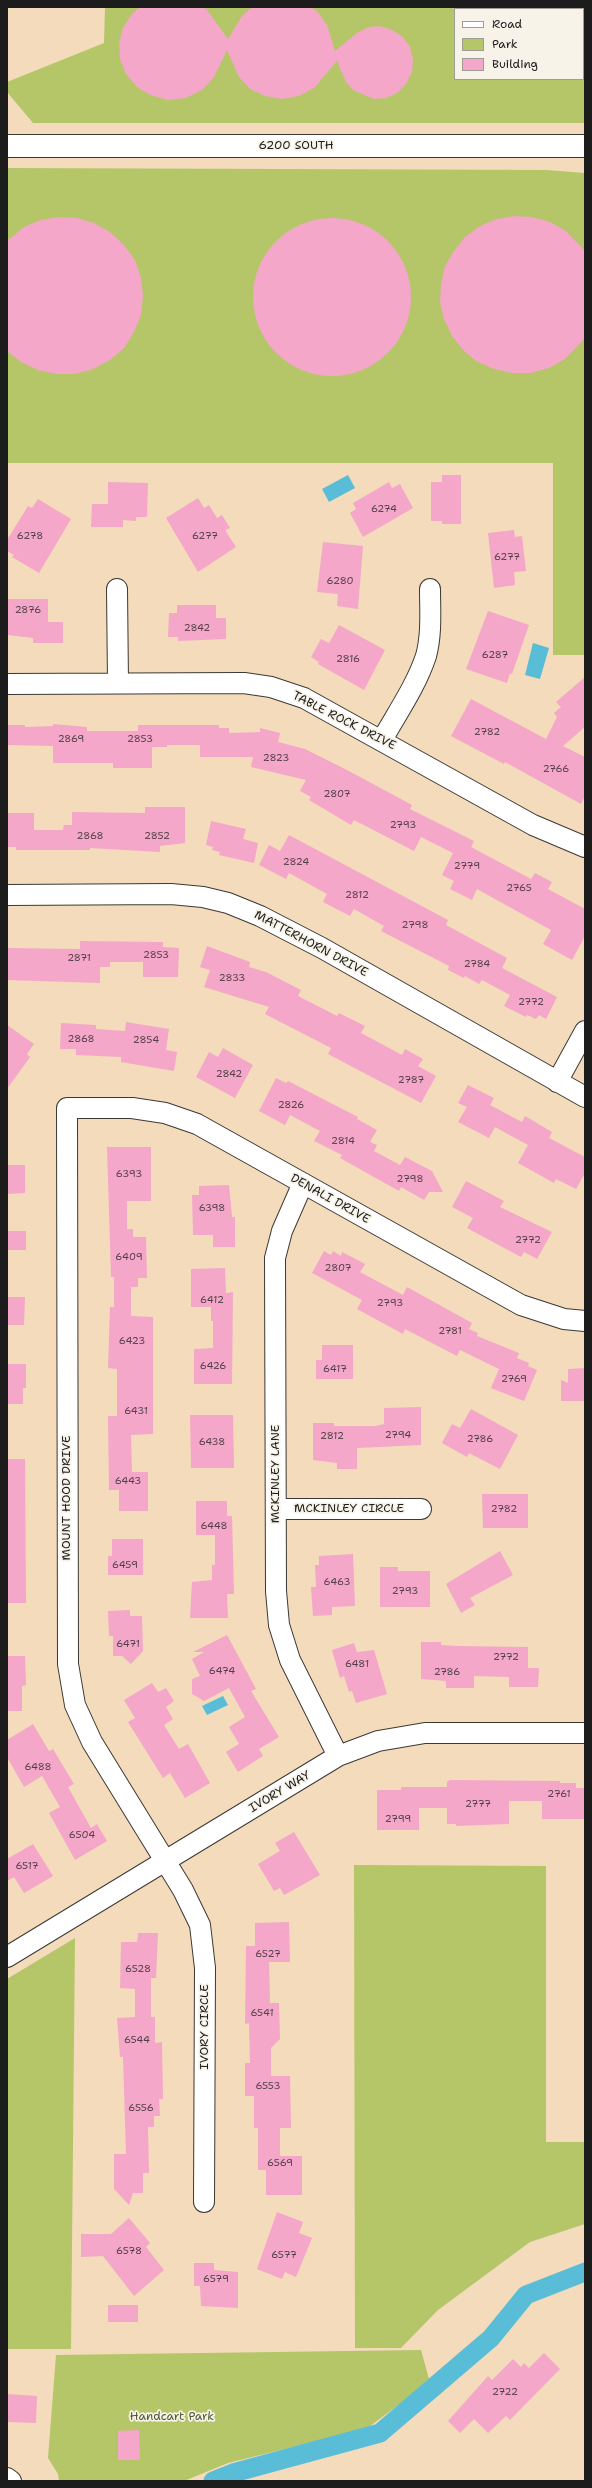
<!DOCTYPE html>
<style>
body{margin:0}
#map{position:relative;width:592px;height:2488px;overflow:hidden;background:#f3dbbc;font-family:"Shantell Sans",sans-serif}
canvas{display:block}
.frame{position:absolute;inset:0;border:8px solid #1c1c1c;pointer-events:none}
.legend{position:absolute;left:454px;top:8px;width:130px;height:72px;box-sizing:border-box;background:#f7f3e8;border:1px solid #9f9d96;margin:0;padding:5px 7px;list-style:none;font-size:12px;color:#1c1c1c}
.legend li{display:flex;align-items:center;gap:8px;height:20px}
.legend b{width:20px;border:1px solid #9f9d96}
</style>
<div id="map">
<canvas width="592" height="2488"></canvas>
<div class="frame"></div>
<ul class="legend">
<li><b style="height:5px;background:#fff"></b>Road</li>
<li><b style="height:11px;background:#b5c669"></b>Park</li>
<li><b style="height:11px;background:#f4a7c8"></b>Building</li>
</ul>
</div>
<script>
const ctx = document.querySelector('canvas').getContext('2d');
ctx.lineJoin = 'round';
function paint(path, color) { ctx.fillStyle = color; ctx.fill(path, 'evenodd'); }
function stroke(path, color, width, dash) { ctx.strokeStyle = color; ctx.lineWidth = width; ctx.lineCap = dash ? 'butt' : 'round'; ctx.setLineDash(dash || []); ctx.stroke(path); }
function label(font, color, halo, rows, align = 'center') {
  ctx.font = font + ' "Shantell Sans",sans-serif'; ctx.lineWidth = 3.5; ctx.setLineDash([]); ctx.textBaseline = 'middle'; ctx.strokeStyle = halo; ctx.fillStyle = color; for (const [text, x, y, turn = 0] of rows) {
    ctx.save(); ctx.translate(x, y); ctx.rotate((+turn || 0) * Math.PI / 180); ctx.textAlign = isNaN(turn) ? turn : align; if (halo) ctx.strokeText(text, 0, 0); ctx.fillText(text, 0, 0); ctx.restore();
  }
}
const green = new Path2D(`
 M105,7h480v116h-552l-26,-31v-10l97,-39zM455,9h128v70h-128z
 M7,168l540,2 38,3v482h-32v-192h-546z
 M354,1865l192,1v276h39v82l-55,18 -92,68 -37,38h-46z
 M75,1938l-4,411h-64v-370z
 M421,2350l8,29 -24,21 -39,29 -138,34 -44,18h-125l-1,-7 -10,-16 8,-103z`);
const water = new Path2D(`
 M348,475l7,13 -26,14 -7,-13z
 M533,643l16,5 -9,31 -15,-4z
 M223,1696l5,9 -21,10 -5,-9z`);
const canal = new Path2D(`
 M213,2481l20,-8 147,-40 111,-95 35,-43 59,-23`);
const building = new Path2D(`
 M140,7h63l4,3 21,29 14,-23 10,-9h58l7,4 10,14 8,26 23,-19 11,-5 11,-1 12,4 11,7 7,10 3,13 -1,12 -6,12 -9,9 -11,5 -12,1 -21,-9 -7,-8 -9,-21 -23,27 -15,8 -17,3 -17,-3 -15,-7 -11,-12 -12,-27 -13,27 -12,13 -16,8 -18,2 -18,-5 -13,-8 -11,-13 -6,-15 -1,-16 4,-15 9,-14z
 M514,216l18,1 18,5 16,9 19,20v87l-20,21 -16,9 -18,5h-19l-18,-4 -18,-8 -13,-11 -11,-14 -8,-17 -4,-17 1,-18 4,-18 9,-15 11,-14 15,-11 17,-7z
 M59,217l18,1 17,5 16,9 14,13 11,15 6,18 2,18 -2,19 -7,17 -10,16 -14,12 -17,9 -18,5h-19l-18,-4 -17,-8 -14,-11v-110l17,-14 17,-7z
 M253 297a79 79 0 1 1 158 0a79 79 0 1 1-158 0Z
 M442,475h19v49h-19v-3h-11v-39h11z
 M108,482l40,1 -1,34h-11v4l-13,-1v7h-32l1,-23h16z
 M389,482l3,6 8,-4 13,24 -50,29 -13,-24 6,-4 -3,-6z
 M198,498l6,10 5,-3 8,13 5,-3 8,13 -5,2 11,17 -38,25 -32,-54z
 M38,499l33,20 -32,54 -27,-16 2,-2 -7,-4v-11l21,-34 4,2z
 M514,530l1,7 7,-1 4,35 -12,1 1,13 -21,3 -6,-55z
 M323,542l40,4 -5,63 -21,-3 1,-12 -21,-2z
 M8,599h40v23h15v21h-30v-5l-25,-3z
 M177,605h39v13h10v21l-48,2v-4h-10l1,-24h8z
 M488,611l41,14 -17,49 -2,-1 -3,10 -41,-14z
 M339,625l46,25 -21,40 -46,-26 1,-2 -8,-5 10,-18 8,4z
 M585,677v50l-22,19 22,11v39l-4,8 -76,-42 -1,2 -53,-28 20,-37 75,40 11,-22 -3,-4 7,-6 -5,-5z
 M53,724l34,3v4h51v-6h81v3h10v5l31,-1v-4l20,5 -2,9 27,7 42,21 65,35 -2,4 64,32 -3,6 60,32 4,-6 17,9 -4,7 37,20v27l-13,24 -29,-16 8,-14 -74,-41 -5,11 -22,-11 4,-8 -12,-6 11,-22 -32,-16 -7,14 -60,-31 -3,5 -42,-25 2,-3 -11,-6 6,-11 -55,-13 2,-10h-53v-12h-33v2h-15v21h-39v-5h-60v-17l-46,-1v-20h18v2l28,-1z
 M145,807h40v36l-25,3v6l-70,-4v2h-74v-3h-9v-34h27v17h29l1,-5h8v-13l73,1z
 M211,821l35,8 -3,10 15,4 -4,20 -35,-8 1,-3 -8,-2 1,-3 -7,-2z
 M289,835l159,85 -2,5 61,33 -5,10 55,29 -11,22 -7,-4 -3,4 -9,-4 -1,2 -22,-11 6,-11 -28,-15 -3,4 -14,-8 -1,2 -16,-8 1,-4 -68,-35 3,-5 -30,-17 -4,7 -27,-14 4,-8 -38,-21 -3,6 -27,-14 10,-20 11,6z
 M80,941l83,1v5l16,1 -1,29h-35v-15h-33v5h-10v16l-93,-3v-32l73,1z
 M207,946l43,16 -1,5 17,5 35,18 -3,6 39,20 2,-3 26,13 -4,7 41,22 3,-6 18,10 -5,7 18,10 -15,27 -93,-49 3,-6 -66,-34 4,-7 -65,-20 6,-17 -10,-3z
 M126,1022l43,7 -3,21 11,2 -3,19 -53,-9v-5l-45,-2v-6h-16l1,-26 35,2v4l29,2z
 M7,1025l27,19 -7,10 3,3 -23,32z
 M223,1048l30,17 -18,33 -39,-21 13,-25 9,5z
 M276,1078l10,5 2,-2 70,36 -1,2 20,11 -7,12 7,3 -3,6 26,14 5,-8 27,14 11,21h-14l-5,8 -23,-13 -2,4 -59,-33 2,-3 -28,-14 6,-10 -30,-16 -5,10 -26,-14z
 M468,1085l26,13 -4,7 32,17 3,-6 27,16 -3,6 36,19v16l-9,16 -20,-10 -2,4 -36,-20 10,-18 -33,-18 -6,11 -31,-16 9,-15 -9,-4z
 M107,1147h44v54h-24v28h6v8h13l1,41h-9v9h-7v29l22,1v117l-22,1 1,37h16v39h-29v-21h-10l-1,-74h9v-47l-9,-1 2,-61h4v-30h-3z
 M7,1165h18v28l-18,1z
 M466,1181l38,20 -4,6 52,25 -15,27 -13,-7 -3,5 -54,-29 6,-10 -21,-11z
 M229,1185l3,32h3v30h-22v-12h-20l-1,-40h7v-9z
 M7,1231h19v19h-19z
 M324,1251l7,4 2,-4 8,5 1,-4 23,12 -5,8 43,23 4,-8 65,36 -3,6 9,4 -1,3 42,17 -2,5 12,5 -1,3 9,4 -13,31 -33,-13 8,-19 -39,-19 -3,6 -52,-27 -2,5 -46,-25 5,-9 -50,-27z
 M225,1268l1,25 7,-1 -1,92h-38v-35l19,-1v-27h-2v-14h-20v-38z
 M7,1297h18l-1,28h-17z
 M322,1345h31v34h-37v-19h6z
 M7,1364h19v24h-3v16h-16z
 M585,1368v33h-24v-21l7,3v-14z
 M421,1407v38l-64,3v21h-20v-6l-24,-3v-37h21v3h41l9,-2v-16z
 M471,1409l47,26 -18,34 -31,-16 -2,4 -25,-14 10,-19 8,4z
 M190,1415h43l1,53h-43z
 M7,1459h18l1,144h-19z
 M482,1494h46v34h-45z
 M196,1501h31v15h5l2,78h-7l1,24h-38l2,-36 20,-2v-15h3v-30h-19z
 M112,1539h31v36h-35v-19h4z
 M500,1551l13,24 -43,23 5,7 -14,8 -15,-29z
 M353,1554l2,52 -23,1v8l-19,1 -2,-29h5l-1,-22h4v-9z
 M380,1567h18v4h32v36h-50z
 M130,1610v6h12l1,35 -12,13 -9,-8h-9v-20h-4l-1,-25z
 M227,1635l29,54 -5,2 28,46 -20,12 4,7 -25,16 -12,-20 13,-8 -10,-17 16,-10 -16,-29 -25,13 -12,-7v-15l8,-3 -8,-17 12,-7h-11z
 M421,1642h20v3l17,1 70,1v21h11l-1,19h-29v-10l-35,-1v12h-28v-7l-25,-2z
 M354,1643l3,9 17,-2 13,44 -31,9 -4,-12 -3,1 -5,-16 -4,2 -8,-28z
 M7,1656h18l1,29 -4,1v25h-15z
 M152,1683l6,9 8,-4 8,13 -8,6 7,12 -9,6 15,24 9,-5 22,39 -25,15 -15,-25 -7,5 -35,-56 7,-4 -11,-18z
 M33,1724l16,27 4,-2 21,35 -6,3 23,41 6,-4 10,17 -32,19 -26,-47 11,-6 -18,-31 -18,11 -17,-30v-17z
 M450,1780l110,1v2h16v5h9v31h-43v-18h-33v23l-53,2v-2h-9v-16h-28v22h-42v-40h24v-3h46v-5z
 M294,1832l26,43 -36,20 -4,-7 -6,3 -16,-27 22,-13 -5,-8z
 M33,1844l20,32 -29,17 -10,-16 -7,4v-22z
 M289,1922l1,40h-21l1,41h9l1,36 -9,9v28h19l1,52h-11v28h22v39h-36v-25h-8v-42h-4v-32h-9v-33h5l-1,-40 -4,1 1,-78h9v-23z
 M138,1933h20l-2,45h-5v39h4v26l7,-1 1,57h-4l1,17h-6v11h-6l1,46h-6v20h-10l-4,12 -15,-16v-35h12l-3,-97h-3l-3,-39 18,-1v-28l-15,-1 1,-46h16z
 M277,2212l26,10 -4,11 13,5 -16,39 -11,-5 -3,7 -25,-10z
 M129,2218l21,25 -4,4 18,23 -30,26 -31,-40 -22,1v-23h30z
 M194,2263h20v7l24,2v36l-37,-2 -1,-20h-6z
 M108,2305h30v17h-30z
 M544,2353l16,16 -50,51 -4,-4 -18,17 -14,-14 -14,14 -12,-12 40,-45 4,4 21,-21 8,8 3,-4 5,5z
 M7,2394l30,2 -1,27 -29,-1z
 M139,2430l1,30h-22v-29z`);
const minor = new Path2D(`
 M117,589l1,94
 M7,684l237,-1 27,4 33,11 229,127 52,22
 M382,740c15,-27 34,-54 44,-84 6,-22 4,-46 4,-67
 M7,895l164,-1 32,3 25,6 32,13 62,32 263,149
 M557,1082l28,-51
 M303,1183l-21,48 -7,27 1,333 3,34 11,35 48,96
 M276,1509h145
 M7,1957l331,-201 40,-15 47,-8h160
 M204,2202l1,-234 -5,-43 -17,-35 -91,-148 -17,-37 -7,-41 -1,-556h65l33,5 32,11 324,181 43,14 21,2
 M7,2478l4,3`);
const major = new Path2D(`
 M7,146h578`);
const numberNames = [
 ["6274",384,509],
 ["6278",30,536],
 ["6277",205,536],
 ["6277",507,557],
 ["6280",340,581],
 ["2876",28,610],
 ["2842",197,628],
 ["6287",495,655],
 ["2816",348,659],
 ["2782",487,732],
 ["2869",71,739],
 ["2853",140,739],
 ["2823",276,758],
 ["2766",556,769],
 ["2807",337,794],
 ["2793",403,825],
 ["2868",90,836],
 ["2852",157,836],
 ["2824",296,862],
 ["2779",467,866],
 ["2765",519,888],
 ["2812",357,895],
 ["2798",415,925],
 ["2853",156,955],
 ["2871",79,958],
 ["2784",477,964],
 ["2833",232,978],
 ["2772",531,1002],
 ["2868",81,1039],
 ["2854",146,1040],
 ["2842",229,1074],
 ["2787",411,1080],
 ["2826",291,1105],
 ["2814",343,1141],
 ["6393",129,1174],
 ["2798",410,1179],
 ["6398",212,1208],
 ["2772",528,1240],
 ["6409",129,1257],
 ["2807",338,1268],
 ["6412",212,1300],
 ["2793",390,1303],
 ["2781",450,1331],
 ["6423",132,1341],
 ["6426",213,1366],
 ["6417",335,1369],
 ["2769",514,1379],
 ["6431",136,1411],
 ["2794",398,1435],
 ["2812",332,1436],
 ["2786",480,1439],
 ["6438",212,1442],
 ["6443",128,1481],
 ["2782",504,1509],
 ["6448",214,1526],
 ["6459",125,1565],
 ["6463",337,1582],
 ["2793",405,1591],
 ["6471",128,1644],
 ["2772",506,1657],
 ["6481",357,1664],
 ["6474",222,1671],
 ["2786",447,1672],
 ["6488",38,1767],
 ["2761",559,1794],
 ["2777",478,1804],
 ["2799",398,1819],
 ["6504",82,1835],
 ["6517",27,1866],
 ["6527",268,1954],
 ["6528",138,1969],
 ["6541",262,2013],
 ["6544",137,2040],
 ["6553",268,2086],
 ["6556",141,2108],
 ["6569",280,2163],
 ["6578",129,2251],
 ["6577",284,2255],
 ["6579",216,2279],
 ["2722",505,2392]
];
const streetNames = [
 ["6200 SOUTH",296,146],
 ["TABLE ROCK DRIVE",344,721,27],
 ["MATTERHORN DRIVE",311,944,28],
 ["DENALI DRIVE",330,1199,29],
 ["MCKINLEY LANE",276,1474,-90],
 ["MOUNT HOOD DRIVE",67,1498,-90],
 ["MCKINLEY CIRCLE",349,1509],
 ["IVORY WAY",280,1792,-31],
 ["IVORY CIRCLE",205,2027,-90]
];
const parkNames = [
 ["Handcart Park",172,2417]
];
paint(green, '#b5c669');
paint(water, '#59bdd7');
stroke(canal, '#59bdd7', 19);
paint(building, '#f4a7c8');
stroke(minor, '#3c3934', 22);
stroke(major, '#3c3934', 24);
stroke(minor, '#fff', 20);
stroke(major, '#fff', 22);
label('10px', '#523f47', null, numberNames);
label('12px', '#1c1c1c', '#f7f3e8', streetNames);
label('12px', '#525837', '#f7f3e8', parkNames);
</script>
